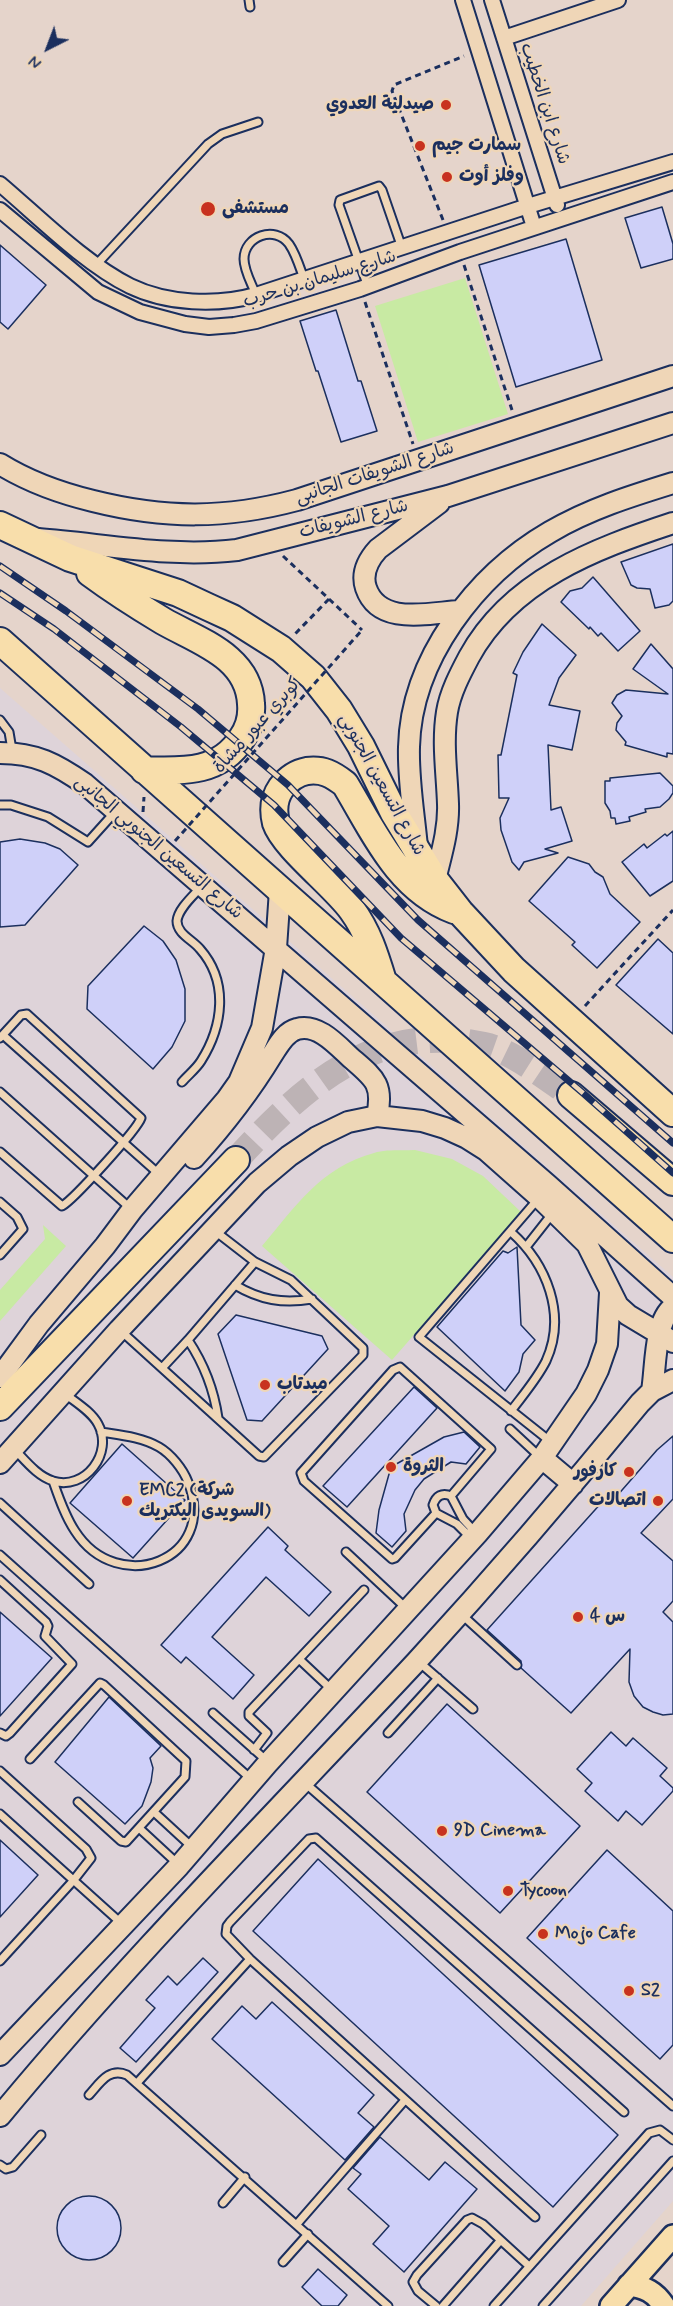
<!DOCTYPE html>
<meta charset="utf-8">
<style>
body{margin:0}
#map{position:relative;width:673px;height:2306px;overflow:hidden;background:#e5d4cb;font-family:Mynerve,sans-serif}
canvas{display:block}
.north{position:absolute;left:18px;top:18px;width:60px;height:60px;-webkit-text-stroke:4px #efd6b7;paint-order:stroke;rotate:222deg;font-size:16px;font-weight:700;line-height:24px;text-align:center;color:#1b2f5e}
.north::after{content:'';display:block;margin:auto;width:21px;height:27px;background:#1b2f5e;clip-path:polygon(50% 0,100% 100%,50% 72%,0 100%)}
</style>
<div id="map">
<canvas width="673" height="2306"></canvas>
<div class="north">N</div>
</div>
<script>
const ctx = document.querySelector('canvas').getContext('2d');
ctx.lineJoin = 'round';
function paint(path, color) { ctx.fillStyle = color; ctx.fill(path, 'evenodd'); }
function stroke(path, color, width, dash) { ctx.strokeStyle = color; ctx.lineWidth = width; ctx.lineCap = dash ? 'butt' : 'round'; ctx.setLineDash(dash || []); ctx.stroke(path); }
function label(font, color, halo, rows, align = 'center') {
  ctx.font = font + ' Mynerve,"Playpen Sans Arabic",sans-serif'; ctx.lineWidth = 4.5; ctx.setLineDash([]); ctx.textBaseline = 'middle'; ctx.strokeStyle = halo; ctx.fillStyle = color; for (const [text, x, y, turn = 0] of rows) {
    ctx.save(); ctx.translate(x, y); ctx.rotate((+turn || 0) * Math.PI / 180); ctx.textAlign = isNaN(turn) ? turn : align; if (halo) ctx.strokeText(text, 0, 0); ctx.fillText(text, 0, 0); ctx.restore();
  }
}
const built = new Path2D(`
 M0,688l673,589v924l-92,105h-581z`);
const green = new Path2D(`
 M465,278l43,136 -90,28 -43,-136z
 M415,1150l37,9 31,17 38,36 -129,148 -130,-114c33,-39 59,-79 112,-93 12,-4 28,-2 41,-3z
 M43,1225l23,21 -66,75v-31l45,-51z`);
const building = new Path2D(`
 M662,207l11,37v15l-32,9 -16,-50z
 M566,239l36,121 -86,27 -37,-122z
 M0,245l46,40 -38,44 -8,-7z
 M336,310l22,71h3l16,50 -36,11 -23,-71h-2l-16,-50z
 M673,544v57l-4,4 -14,3 -5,-19 -13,-1 -6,-3 -10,-23z
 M593,577l47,54 -22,20 -17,-18 -3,3 -8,-9 -1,2 -28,-27 9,-11 12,-3z
 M542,624l34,31 -17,23 -10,27 31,6 -8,39 -24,-5 3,65 10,-3 11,34 -27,8 13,4 -34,9 -5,8 -7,-8 -11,-32 -1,-12 9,-20h-10l-1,-43h3l16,-80 -4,-2 10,-21z
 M651,644l22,25v85l-6,-1v4l-42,-12 1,-3 -10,-12 1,-7 5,-7 -10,-13 5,-8 9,-5 42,4 -35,-25z
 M660,773l13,13v7l-4,6 -9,8 -15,2 1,3 -17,5 1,4 -14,3 -1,-6h-4l-1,-7 -5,-8v-22h5v-3z
 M673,831v50l-23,15 -28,-34 22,-18 3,4 18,-14 2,2z
 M20,839l25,4 15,6 18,16 -53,60 -25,2v-85z
 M568,857l21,7 6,8 8,5 7,17 30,28 -43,46 -25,-23 3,-3 -46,-41z
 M144,926l19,15 13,19 9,29v32l-13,26 -19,22 -66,-60 1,-23z
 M658,939l15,14v81l-57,-49z
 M517,1247l4,78 14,15 -12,14 -4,18 -14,19 -68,-64 66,-76 5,2z
 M236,1315l86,21 6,13 -66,72 -15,-1 -29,-86z
 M414,1387l23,21 -90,99 -24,-21z
 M464,1432l16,15 -14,17 -15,-2 -27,17 -9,11 -11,24 2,17 -14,16 -16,-14 3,-23 12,-43 53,-30z
 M673,1436v63l-32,34 32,28v40l-10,11 10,10v92l-10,1 -10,-3 -10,-5 -9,-11 -5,-14 1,-33 -59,64 -50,-45v-7l-34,-31 116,-129 6,4 48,-55z
 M122,1444l63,56 -52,58 -63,-55z
 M268,1527l20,19 -3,4 46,42 -22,24 -43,-39 -54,60 42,38 -21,24 -47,-42 -5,6 -20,-18z
 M0,1612l52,46 -52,58z
 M109,1697l52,49 -11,12 3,10 -2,14 -9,24 -17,18 -70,-62z
 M447,1704l133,122 -80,87 -133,-121z
 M611,1732l15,14 7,-8 34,30 -7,8 13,12v3l-31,34 -16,-14 -8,10 -33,-30 7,-8 -15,-14z
 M0,1840l38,35 -38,42z
 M607,1850l66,61v134l-13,14 -133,-121z
 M318,1859l300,276 -65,72 -300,-276z
 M203,1958l15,14 -82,90 -16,-14 35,-40 -9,-8 22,-24 9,9z
 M272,2002l102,93 -16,18 16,14 -29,33 -133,-121 30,-33 14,13z
 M380,2137l49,43 16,-18 32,27 -73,83 -31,-28 16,-18 -41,-37 13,-15 -8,-6z
 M57 2228a32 32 0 1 1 64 0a32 32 0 1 1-64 0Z
 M318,2269l29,26 -9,11h-16l-20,-19z`);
const highwayTunnel = new Path2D(`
 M236,1160c67,-73 139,-140 248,-115 28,6 62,33 87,50`);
const path = new Path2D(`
 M443,220l-51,-129 2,-6 70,-29
 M464,265l48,145
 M365,302l48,142
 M283,556l46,43 -35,36
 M329,599l33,31
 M143,812l1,-15
 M585,1006l88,-96`);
const lane = new Path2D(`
 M249,0l1,7
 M96,265l112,-121 14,-10 36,-12
 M368,287l-29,-82 1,-5 39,-14 3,4 20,58
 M256,295c-4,-11 -12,-24 -12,-36 0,-23 31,-34 45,-15 7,10 11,24 15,35
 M0,720l9,12 3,18
 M0,805h11l37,12 40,25 27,-30
 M3,1035l157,140
 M0,1038l21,-23 6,-1 114,104c-4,12 -68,82 -79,88l-62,-54
 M182,1082c6,-7 14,-13 19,-21 22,-35 28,-79 -1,-112 -7,-9 -23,-15 -23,-28 1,-12 16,-25 24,-34
 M0,1092l130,116
 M538,1199l-119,138 132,105
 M0,1202l17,15 6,12 -23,26
 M511,1232c36,32 56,83 35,129 -9,18 -23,34 -35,50
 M526,1247l26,-33
 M235,1285c25,15 48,19 77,14
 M121,1331l138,125 5,1 99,-102v-7l-72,-68 -36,-18 -40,-31
 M188,1340c16,24 26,50 30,78
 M162,1368l26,-28 67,-78
 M510,1429l30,28
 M14,1449c11,11 23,27 39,32 32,10 61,-28 45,-57 -7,-13 -23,-22 -34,-31
 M53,1481c6,17 12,35 22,50 43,67 144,29 113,-49 -5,-13 -17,-28 -29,-35 -17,-10 -39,-12 -58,-15
 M0,1503l89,81
 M436,1513l-41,45 -3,1 -88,-78 -3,-8 92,-103 7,-3 91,82 -40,47
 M471,1538l-14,-14 -21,-11 -3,-8c3,-9 9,-13 18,-9l12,23 12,13
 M346,1552l61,57
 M0,1555l251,224
 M0,1580l46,42 2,4 -3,10 27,28 -62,69 -4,3 -6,-3
 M461,1614l56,51
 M299,1659l33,31
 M419,1662l54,47
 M213,1713l54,48
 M388,1733l50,-55
 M254,1750l13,-17 -18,-17v-4l115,-122
 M30,1759l70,-76 4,2 82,76 -1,16 -59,65 -5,-1 -43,-39
 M0,1771l86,78 5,9 -18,23 -73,80
 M305,1783l368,323
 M154,1812l38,35
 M0,1814l121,109
 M139,1828l40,37
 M137,2083l113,-124
 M89,2095c11,-12 20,-28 38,-20l261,231
 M0,2165l6,4 7,-2 28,-32
 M223,2203l22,-26
 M535,2217l-285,-258 -24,-25 1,-8 3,-4 79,-83 7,-1 308,274
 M297,2224l108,-124
 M283,2262l25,-28
 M436,2306l-18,-15 -5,-9 4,-7 50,-55 5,-2 11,6 46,42
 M443,2306l57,-65
 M494,2306l155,-173 11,-3 13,10
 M543,2306l130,-145`);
const street = new Path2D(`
 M463,0l71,227
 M492,0l65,205
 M504,38l114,-38
 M0,184c39,33 84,79 130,102 37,18 87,20 126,9l272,-89 145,-44
 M0,210l98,82 42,20 45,12 24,3 25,-2 22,-4 104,-32 100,-37 213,-70`);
const secondary = new Path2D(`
 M0,464c29,18 60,29 93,37 72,18 133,18 204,-1l376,-124
 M439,503l-61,46c-10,11 -17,24 -12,39 13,38 62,25 93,23
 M38,539c66,5 132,19 199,11l211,-54 225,-73
 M0,753c36,0 56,11 85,31l463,401 125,112
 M417,847c-3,-33 -9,-67 -8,-100 2,-88 67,-172 141,-215 39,-23 81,-36 123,-49
 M435,880c6,-25 14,-50 13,-76 -1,-31 -6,-61 -1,-92 3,-19 13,-38 22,-55 42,-77 125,-108 204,-134
 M194,1158c29,-32 55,-65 78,-103 6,-9 13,-23 25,-26 21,-6 40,16 54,29 23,20 33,26 26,58
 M0,1377l39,-53 66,-78 27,-36 95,-111 12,-17 23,-54 14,-80 4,-58
 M652,1391c4,-24 2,-69 21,-84
 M542,1458l31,26
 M0,1463l119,-133 138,-147 32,-27 28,-19 31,-15 29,-6 45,5 23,7 22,10 19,12 53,47 48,47 31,62 10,9 45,27
 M0,2055l179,-189 89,-103 209,-229 65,-76 44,-64 12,-24 9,-26 3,-51
 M0,2116c131,-158 276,-304 416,-454 77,-84 152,-171 224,-259l12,-12 21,-11`);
const primary = new Path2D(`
 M629,2285c16,2 26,7 35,21
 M611,2306l62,-70`);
const highway = new Path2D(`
 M0,525l70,33 108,35 30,14 24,11 49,31 32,28 26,33 22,36 33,67 41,67 25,32 54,58 159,143
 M90,573c23,17 48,33 73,48 35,20 86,35 88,83 1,11 -2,24 -9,34 -23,36 -60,33 -98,32
 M0,641l673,598
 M383,981c-8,-26 -15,-49 -31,-71 -17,-24 -68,-63 -76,-87 -3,-12 -2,-25 5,-35 7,-9 15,-15 26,-17 16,-2 25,3 38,13 29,48 53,105 109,126
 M571,1095l102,87
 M0,1407l236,-247`);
const rail = new Path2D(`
 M0,566l66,45 132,98 90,76 130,135 255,223
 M0,593l54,36 127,98 93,78 127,133 182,155 90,80`);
const pathBridge = new Path2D(`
 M175,841l187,-211`);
const markers = [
 [446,105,6,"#c8321e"],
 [420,146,6,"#c8321e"],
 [447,177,6,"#c8321e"],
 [208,209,8,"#c8321e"],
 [265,1385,6,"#c8321e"],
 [391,1467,6,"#c8321e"],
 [629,1472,6,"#c8321e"],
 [127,1501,6,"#c8321e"],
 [658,1501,6,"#c8321e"],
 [578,1617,6,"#c8321e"],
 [442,1831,6,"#c8321e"],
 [508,1891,6,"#c8321e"],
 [543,1934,6,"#c8321e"],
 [629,1991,6,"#c8321e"]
];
const streetNames = [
 ["شارع ابن الخطيب",544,104,72],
 ["شارع سليمان بن حرب",320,280,-17],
 ["شارع الشويفات الجانبى",375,474,-18],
 ["شارع الشويفات",354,520,-14],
 ["كوبري عبور مشاة",258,726,-48],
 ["شارع التسعين الجنوبي",381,785,61],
 ["شارع التسعين الجنوبي الجانبى",158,848,40]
];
const poiNames = [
 ["صيدلية العدوي",434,105,"right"],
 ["سمارت جيم",432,146],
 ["وفلز أوت",459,177],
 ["مستشفى",222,209],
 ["ميدتاب",277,1385],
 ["الثروة",403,1467],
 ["كارفور",617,1472,"right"],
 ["EMC2 (شركة",139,1491],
 ["السويدى اليكتريك)",139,1512],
 ["اتصالات",646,1501,"right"],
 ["س 4",590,1617],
 ["9D Cinema",454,1831],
 ["Tycoon",520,1891],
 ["Mojo Cafe",555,1934],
 ["S2",641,1991]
];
paint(built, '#ded3d9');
paint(green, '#c8eaa3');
paint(building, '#cfd0f9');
stroke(building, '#1b2f5e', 1.5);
stroke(highwayTunnel, '#bdb3b5', 26, [26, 13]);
stroke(lane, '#1b2f5e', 11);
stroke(street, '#1b2f5e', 18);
stroke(secondary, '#1b2f5e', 24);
stroke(primary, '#1b2f5e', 26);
stroke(highway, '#1b2f5e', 30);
stroke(path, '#1b2f5e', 3, [6, 4.5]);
stroke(lane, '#efd6b7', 7);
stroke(street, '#efd6b7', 14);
stroke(secondary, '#efd6b7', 20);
stroke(primary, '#f8deab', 21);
stroke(highway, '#f8deab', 26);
stroke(rail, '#1b2f5e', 7);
stroke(rail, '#efd6b7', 4.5, [14]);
stroke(pathBridge, '#1b2f5e', 3, [6, 4.5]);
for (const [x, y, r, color] of markers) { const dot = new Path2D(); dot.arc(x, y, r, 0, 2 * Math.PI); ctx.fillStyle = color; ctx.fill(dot); stroke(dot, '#efd6b7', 2); }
label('18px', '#1b2f5e', '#efd6b7', streetNames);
label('bold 18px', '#1b2f5e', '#efd6b7', poiNames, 'left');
</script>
